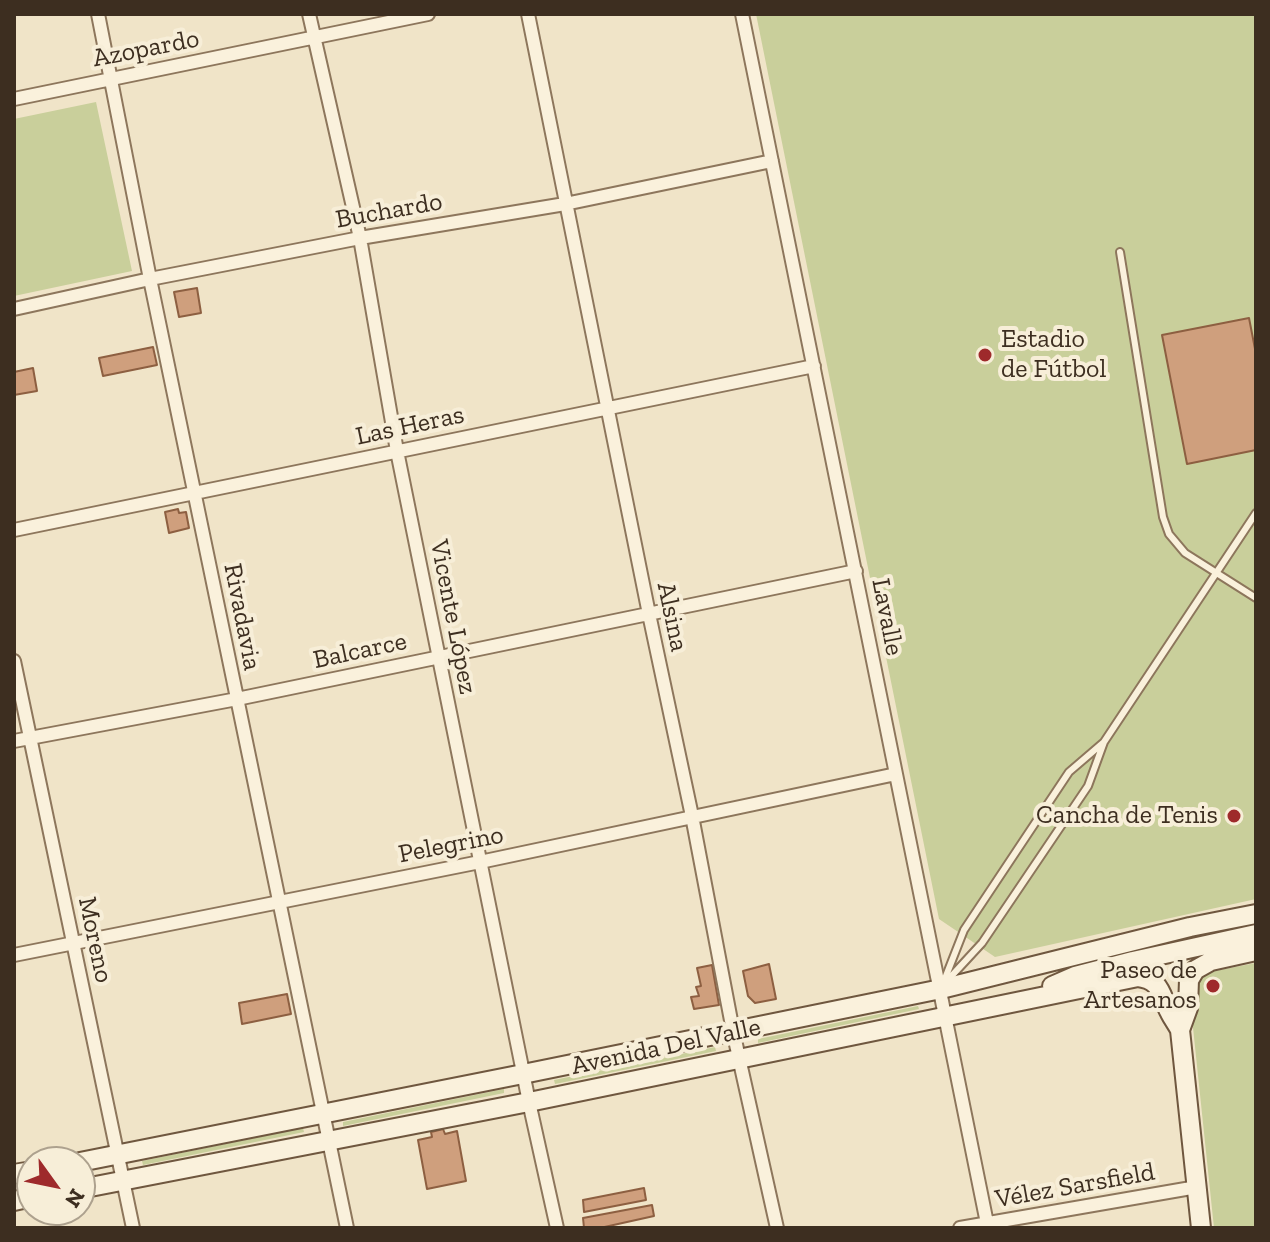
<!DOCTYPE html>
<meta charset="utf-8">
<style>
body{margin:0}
#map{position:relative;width:1270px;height:1242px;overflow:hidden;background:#f0e4c8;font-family:"Zilla Slab",serif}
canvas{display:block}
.frame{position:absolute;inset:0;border:16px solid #3d2e20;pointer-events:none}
.north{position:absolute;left:16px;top:1146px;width:80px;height:80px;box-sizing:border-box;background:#f7eed8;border:2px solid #ada18e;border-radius:50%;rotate:123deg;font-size:22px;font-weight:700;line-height:32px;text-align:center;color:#3d2e20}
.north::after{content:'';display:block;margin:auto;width:28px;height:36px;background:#9e2a2b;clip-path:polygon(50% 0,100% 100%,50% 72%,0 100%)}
</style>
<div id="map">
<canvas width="1270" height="1242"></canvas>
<div class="frame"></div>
<div class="north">N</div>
</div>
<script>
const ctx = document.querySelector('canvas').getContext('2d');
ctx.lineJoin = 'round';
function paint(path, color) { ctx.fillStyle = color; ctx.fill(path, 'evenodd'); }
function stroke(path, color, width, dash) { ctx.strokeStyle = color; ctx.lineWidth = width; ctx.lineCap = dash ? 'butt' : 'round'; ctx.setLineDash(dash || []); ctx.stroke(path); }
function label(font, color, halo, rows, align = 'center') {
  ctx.font = font + ' "Zilla Slab",serif'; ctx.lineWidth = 8; ctx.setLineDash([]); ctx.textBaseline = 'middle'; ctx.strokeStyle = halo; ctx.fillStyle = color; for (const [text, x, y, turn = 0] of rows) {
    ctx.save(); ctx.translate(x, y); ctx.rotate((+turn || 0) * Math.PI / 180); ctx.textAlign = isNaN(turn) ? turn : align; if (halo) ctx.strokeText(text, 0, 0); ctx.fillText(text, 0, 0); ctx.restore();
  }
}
const green = new Path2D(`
 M756,14h500v885l-261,58 -56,-38z
 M96,102l36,169 -118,25v-177z
 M1256,963v265h-42l-22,-210 4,-39 8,-6z
 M918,1006l1,3 -161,34v-4z
 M715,1047l1,4 -161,33 -1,-4z
 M504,1089v4l-161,33v-4z
 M303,1128l1,4 -161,33 -1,-4z`);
const building = new Path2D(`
 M197,288l4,25 -22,4 -5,-25z
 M1249,318l7,36v96l-69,14 -25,-129z
 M153,347l4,18 -54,11 -4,-18z
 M33,368l4,23 -23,4v-23z
 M178,509l1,4 7,-1 3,16 -20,5 -4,-21z
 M769,964l7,35 -21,4 -7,-7 -5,-25z
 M712,965l7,40 -25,4 -3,-12 8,-1 -3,-9 5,-1 -4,-18z
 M287,994l4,20 -49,10 -3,-21z
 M443,1129l2,5 12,-3 9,50 -39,8 -9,-49 14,-3 -1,-5z
 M644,1188l2,12 -62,12 -1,-12z
 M652,1205l2,11 -54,12h-16l-1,-10z`);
const lane = new Path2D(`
 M1120,252l43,265 6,17 16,19 71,45
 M946,982l36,-39 106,-157 16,-44 152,-229
 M942,986l22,-56 105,-158 35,-30`);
const street = new Path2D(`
 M98,14l52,265 197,949
 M309,14l51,224 37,213 132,651 28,126
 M528,14l121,600 43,202 41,215 44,197
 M742,14l246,1214
 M14,99l414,-85
 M14,309l136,-30 210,-41 205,-34 207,-43
 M14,530l800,-164
 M14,661l119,567
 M14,741l223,-42 619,-128
 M14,955l466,-93 416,-88
 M960,1228l237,-41`);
const secondary = new Path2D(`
 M1052,986l23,-10 58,-15 123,-27
 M80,1162l443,-88 418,-85 249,-62 66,-13
 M14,1174l18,-3
 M80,1189l449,-87 609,-125c24,3 22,18 32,36 3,6 7,11 10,17
 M14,1201l18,-4
 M1201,1228l-21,-198 8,-22 1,-28 6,-10 16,-9 45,-10`);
const markers = [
 [985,355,8,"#9e2a2b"],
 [1234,816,8,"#9e2a2b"],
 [1213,986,8,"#9e2a2b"]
];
const streetNames = [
 ["Azopardo",146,49,-11],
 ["Buchardo",389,211,-10],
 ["Las Heras",410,426,-12],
 ["Rivadavia",242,617,79],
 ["Vicente López",453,617,79],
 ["Alsina",672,617,78],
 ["Lavalle",887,617,79],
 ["Balcarce",360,651,-12],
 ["Pelegrino",451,845,-11],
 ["Moreno",95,940,78],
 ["Avenida Del Valle",666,1047,-12],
 ["Vélez Sarsfield",1075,1186,-10]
];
const poiNames = [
 ["Estadio",1001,340,"left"],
 ["de Fútbol",1001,370,"left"],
 ["Cancha de Tenis",1218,816],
 ["Paseo de",1197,971],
 ["Artesanos",1197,1001]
];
paint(green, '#c9cf9b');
paint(building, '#cf9f7d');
stroke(building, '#8d5f41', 2);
stroke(lane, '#8d765c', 10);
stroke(street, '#8d765c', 16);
stroke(secondary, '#6f573f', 22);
stroke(lane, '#faf1dc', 6);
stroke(street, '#faf1dc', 12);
stroke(secondary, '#faf1dc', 18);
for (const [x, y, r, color] of markers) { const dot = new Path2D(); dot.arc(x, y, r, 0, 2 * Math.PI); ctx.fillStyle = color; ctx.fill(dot); stroke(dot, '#f7eed8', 3); }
label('26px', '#3d2e20', '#f7eed8', streetNames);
label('26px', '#3d2e20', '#f7eed8', poiNames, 'right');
</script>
